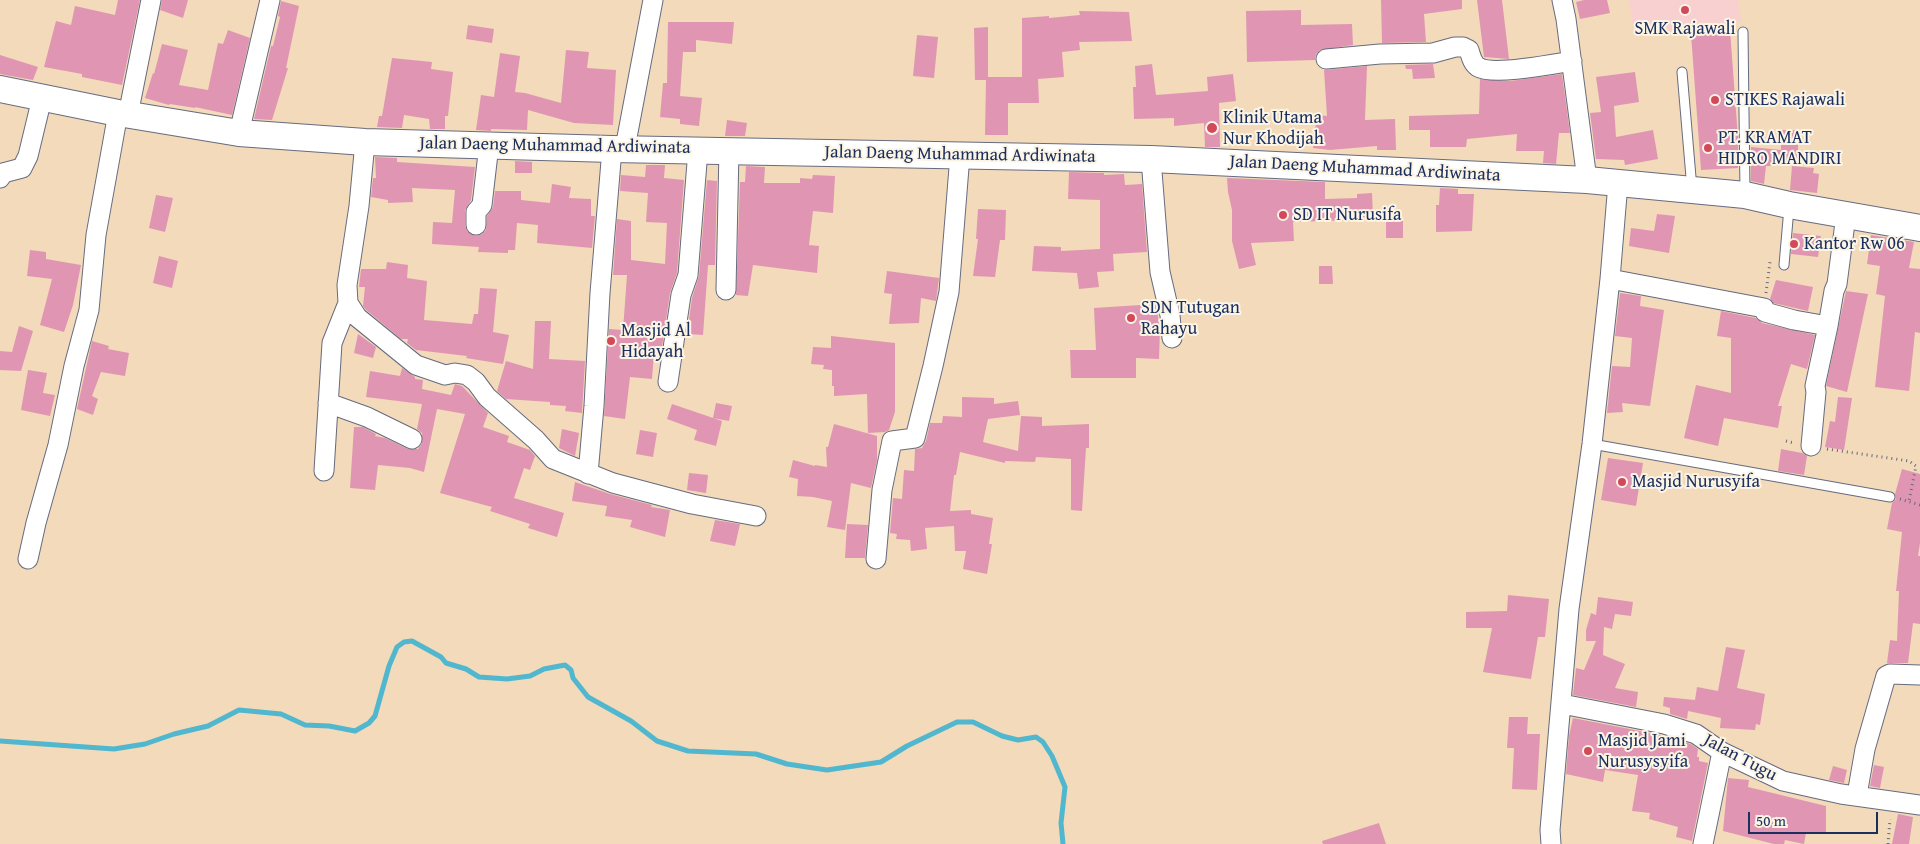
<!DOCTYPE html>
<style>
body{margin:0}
#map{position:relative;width:1920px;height:844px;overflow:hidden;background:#f2daba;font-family:"Gentium Book Plus",serif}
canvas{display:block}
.scale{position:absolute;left:1748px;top:812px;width:130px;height:22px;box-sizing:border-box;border:2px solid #1b2f5e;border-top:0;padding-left:6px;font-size:15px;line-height:18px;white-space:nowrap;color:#1b2f5e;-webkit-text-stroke:4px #fcf5e5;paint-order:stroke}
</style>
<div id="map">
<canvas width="1920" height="844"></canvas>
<div class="scale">50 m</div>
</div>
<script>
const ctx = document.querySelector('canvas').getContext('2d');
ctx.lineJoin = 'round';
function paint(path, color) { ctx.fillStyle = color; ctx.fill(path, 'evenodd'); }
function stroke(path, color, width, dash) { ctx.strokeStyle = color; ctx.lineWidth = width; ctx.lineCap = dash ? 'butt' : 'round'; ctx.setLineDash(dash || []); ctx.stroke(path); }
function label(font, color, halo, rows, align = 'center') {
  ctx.font = font + ' "Gentium Book Plus",serif'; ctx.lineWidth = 4; ctx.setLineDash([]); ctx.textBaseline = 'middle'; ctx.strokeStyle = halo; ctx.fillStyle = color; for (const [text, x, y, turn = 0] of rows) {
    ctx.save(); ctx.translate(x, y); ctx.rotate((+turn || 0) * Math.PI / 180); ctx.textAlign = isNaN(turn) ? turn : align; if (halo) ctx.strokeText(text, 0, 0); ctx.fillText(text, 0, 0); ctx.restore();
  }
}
const built = new Path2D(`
 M1629,0h109l3,21 -107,14z`);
const stream = new Path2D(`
 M0,741l114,8 31,-5 29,-10 34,-8 31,-16 42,4 24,11 24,1 26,5 14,-8 6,-7 14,-50 8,-19 7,-5 8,-1 29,16 5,6 20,6 13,8 28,2 23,-3 14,-7 21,-4 6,5 2,8 15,19 43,24 26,20 31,10 68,3 31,10 40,6 54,-8 26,-16 50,-24h16l29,14 16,4 18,-3 7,5 9,14 13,31 -4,36 2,21`);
const building = new Path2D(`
 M118,0h22l-18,85 -40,-8v-3l-38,-7 12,-46 15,4 4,-19 40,9z
 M162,0h26l-5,18 -23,-8z
 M1381,0h81v9l-38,5 2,28 -44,1z
 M1477,0h25l7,59 -25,-2z
 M1584,0h23l3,13 -30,6 -4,-17z
 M281,1l18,5 -13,62h2l-16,52 -18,-1 17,-73h2l7,-29 -2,-1z
 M1301,10v15l51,-1 1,21 -33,5 -4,4 -1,6 -68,2 -1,-51z
 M1079,11l50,1 3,29 -53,1 1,8 -18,2 2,25 -26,2 1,24h-31v32h-23l1,-55h-11l-1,-52 14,-1v50h34v-59l27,-2v2l31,-3z
 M668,22h66l-2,22 -36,-4v12h-13l-3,44 22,2 -3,28 -19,-2v-5l-20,-2 3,-34h4z
 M468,25l26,4 -2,14 -26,-4z
 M228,30l22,8 -18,77 -37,-8v1l-25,-4 -1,1 -24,-7 8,-25 1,1 8,-30 26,6 -9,35 29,5 10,-47 5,1z
 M1730,30l8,108v30l-37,2 -10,-136z
 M917,35l21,2 -4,41 -21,-2z
 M566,50l23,2 -2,16 29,2 -3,55 -39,-2 -46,-13 -1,20 -36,-1v2l-15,-1 5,-35 13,2 6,-44 20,3 -5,36 10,1 36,10z
 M0,55l38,12 -5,13 -33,-6z
 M392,58l40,4 -1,7 22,3 -5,44h-3v13h-15l-1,-10 -25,-4 -2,13 -25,-1 2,-11h3z
 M1152,64l4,31 52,-4 -1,-14 26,-3 3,27 -17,2 1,44h-15l-1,-24 -30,3v-8l-40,1 -1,-32h3l-1,-21z
 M1433,64l2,14 -22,1 -1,-10h-6l-1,-4z
 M1367,66l-2,54 30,-1 1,31h-19v-4l-47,4 -17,-2 4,-33 10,1 -3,-46z
 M1635,72l4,30 -25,4 2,31 37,-7 5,29 -33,6 -1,-5 -28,-1 -6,-46 11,-1 -5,-35z
 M1562,74l8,59h-11l-3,31 -13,-1 1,-12h-28l1,-17 -50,5 -1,8h-36v-17h-21v-14l70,-2 1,-35 30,2z
 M727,120l20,3 -2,13h-20z
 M1781,130h17v36h-32l-2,18 -13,-3v-34l30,3z
 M375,157l22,1v4l78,5 -4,33 -6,11v14l2,6 9,5 6,-2 4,-4 1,-14 6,-9 2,-16h26v9l29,3 2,-19 19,3 -2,11 22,1v17h4l-3,32 -55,-5 1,-18 -21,-2 -2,27h-7v3l-30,-1 1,-5 -47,-3 1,-22 19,1 3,-33 -43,-2 1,14 -25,1v-3l-17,-3 2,-19h3z
 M515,161l17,1v11h-17z
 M646,165h19l-1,13 20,2 -7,93 -7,20 -9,61 -7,-1 -2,26 -22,-2 -5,42 -21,-3 5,-87 14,1 4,-55h-14l4,-56 14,2v39l34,4 2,-41 -21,-1 2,-29 -28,-2 1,-16 24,2z
 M746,166l19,1 -1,16h36v-5l12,1 1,-4 22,1 -2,37 -20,-2 -4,34 10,1 -2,27 -64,-8 -5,31 -12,-1 4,-113h5z
 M1792,166l22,2 -1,5 6,1 -2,19 -27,-3z
 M1069,172l35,1v2l20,-1 1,11 17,-1 5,68 -34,2 1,17 -17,1 2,15 -20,2 -2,-16 -45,-2 2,-25 27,1v4l39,-2v-49l-32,-1z
 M1227,178l98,4v17l32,-1v-4l15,-1 1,24h-21v3l-59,2 1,19 -43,2 5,22 -17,4 -7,-28v-31l-4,-18z
 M707,180l10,1 -2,84h-7l-5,70 -16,-1 5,-36 7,-22z
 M1440,188l18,1v5h16l-2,37 -36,1v-27h3z
 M156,195l17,3 -8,34 -16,-4z
 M978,209l28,1 -1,30h-5l-5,37 -22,-1 5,-37h-2z
 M1657,214l18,2 -6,37 -40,-7 2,-18 23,3z
 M1386,221h17v17h-17z
 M1793,233l28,3 -3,21 -27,-3z
 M1871,235l43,7 -5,26 11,1v64l-5,-1 -6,59 -34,-4 10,-91 -9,-2 4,-28 -13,-2z
 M30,250l16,2v7l35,6 -8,40 -9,27 -24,-7 12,-46 -25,-3z
 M159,256l19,5 -6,27 -19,-5z
 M387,262l21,3 -1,13 20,3 -3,39 48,4 2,-10h4l2,-26 17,1 -4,43 16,3 -6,29 -37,-6 1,-2 -51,-6 -9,-7 1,-4h-7l-36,-30 -2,-3 2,-19h-6l2,-18h25z
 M1319,266h13l1,18h-14z
 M887,271l52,7 -3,23 -15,-3 -2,25 -30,1 3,-30 -8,-1z
 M1776,280l37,7 -5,24 -35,-8 -3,-4z
 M1846,291l22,3 -21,98 -21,-6z
 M1620,293l21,3 -1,10 24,4 -14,96 -28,-3 1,9 -16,1 5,-47 18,1 2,-29 -17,-2z
 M1156,304l4,25 -1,30 -23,-1v20h-65l-1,-28h26l-2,-42z
 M1721,311l35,7 6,5 53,12 -8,34 -16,-5 -13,42h4l-4,22 -54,-10 -6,28 -34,-8 12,-53 35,8v-55l-14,-2z
 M535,321h16l-2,38 36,2 -3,52 -17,-2 1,-5 -16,-1v-3l-44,-3 -9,-8 9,-30 27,8z
 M19,326l14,5 -12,40 -21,-1v-19l12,1z
 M358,334l18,13 -3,11 -19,-5z
 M831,336l64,7v69l-6,18 -4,2 -17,1 -1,-39 -33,2v-10h-2v-16l-9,-1 1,-4 -13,-1 2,-17 18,1z
 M92,341l17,5 -1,3 21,4 -4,23 -24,-4 -9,24 6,3 -5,16 -16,-6z
 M402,368l13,9v2l8,1 -1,9 29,6 4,-11 7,2 26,27 -5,14 26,9 -2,6 23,8 5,6 -5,14 -6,-2 -10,30 50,15 -7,24 -29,-9 2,-4 -40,-13 2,-4 -52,-14 25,-79 -28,-5 -13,63 -14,-4 -32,-3 -3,25 -25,-2 4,-61h9l13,7 -1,2 10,2 23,11h10l4,-6v-10l-5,-4 5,-25 -56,-7 4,-26 30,5z
 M28,370l19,3 -4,20 12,2 -5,21 -29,-6z
 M962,397l32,1v6l24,-3 2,14 -32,4 -5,23 35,9 3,-35 21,1v9l47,-2v24h-3l-4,63 -11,-1v-51l-35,-2 -1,5 -30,-1v2l-45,-11 -4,23h-2l-4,36 21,-1v4l22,4 -4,26h3l-5,30 -24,-5 3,-18h-11l-1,-25 -29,2 2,21 -16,2 -1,-11 -14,-1 1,-5 -7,-1 3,-35 9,1 2,-29 10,1 1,-22 7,-1 4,-7 4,-18h12l1,-7 19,1z
 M1838,397l14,1 -8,52 -19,-3 5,-26 5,1z
 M716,403l16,3 -3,15 -16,-3z
 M672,404l50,17 -6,25 -22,-6 3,-10 -30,-11z
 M834,424l43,12v24l-6,28 -20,-5 -6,47 -18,-3 5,-26 -19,-4 -16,-1 1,-17 -9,-2 4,-17 22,6v-1l12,2 -1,-20h2z
 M562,429l17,4 -4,23 -16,-8z
 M640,430l17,3 -4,24 -17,-3z
 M1781,449l21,4 5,3 -3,19 -26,-4z
 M1608,458l35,5 -7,43 -35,-6z
 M1902,469l18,5v69l-2,13h2v68l-7,-1 -5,40h-21l3,-23 7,1 2,-50h-3l6,-59 -15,-3 5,-26 4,-4 -1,-5z
 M689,473l19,2 -2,18 -19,-3z
 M575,482l35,12 42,11 -1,2 19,3 -5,27 -35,-10 2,-7 -27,-4 2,-10 -35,-5z
 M715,520l25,4 -5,22 -25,-5z
 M847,524l21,1 -3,33h-20z
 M1508,595l41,4 -4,38h-7l-7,42 -48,-7 9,-44h-26v-16l41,-1z
 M1598,597l35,5 -2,14 -16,-2 -3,15 -8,-2 -1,28 22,9 -10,24 23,4 -2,15 -63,-12 3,-27 8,2 12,-29h-10v-11l5,-17 5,2z
 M1726,647l19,3 -8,38 28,6 -5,31 -4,-1 -1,6 -35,-2 1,-10 -33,-7 -1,8 -17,-5v-6l-7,-2 1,-9 31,3 2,-13 21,4z
 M1509,717h19l-1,17h13l-3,56 -25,-1 2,-41h-7z
 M1573,718l88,17 30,9 7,5 -1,8h2v4l9,2 -16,78 -16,-4 2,-10 -29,-8 1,-6 -18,-2 6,-36 -33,-5 -2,12 -37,-8 3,-38z
 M1874,765l10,2 -4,21 -10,-2z
 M1833,766l14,4 -3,13 -15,-3z
 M1728,778l21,2 -1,7 78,19v28l-20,-1 -2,11 -19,-4 -1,4h-10l-51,-13z
 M1898,814l15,3 -4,27h-17z
 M1379,823l7,21h-63l-1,-3z`);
const path = new Path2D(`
 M1766,293l4,-31
 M1786,441l8,2
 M1827,449l82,12 7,5 -7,35
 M1900,499l20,6
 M1888,844l2,-25`);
const service = new Path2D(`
 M1743,32l2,160
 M1682,72l10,117
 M1784,265l5,-57
 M1592,444l298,53`);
const minor = new Path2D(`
 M1562,0l4,19 21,161
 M1326,59l54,-5 53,-1 22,-6h8l6,3c2,6 3,13 9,17 15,9 75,-3 94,-6
 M128,115l23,-115
 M239,133l31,-133
 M365,142l-6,64 -12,79 1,18 9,14 59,48 29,10 10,-2 12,2 9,7 11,15 49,43 17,19 60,24 79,21 64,12
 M625,148l28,-148
 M1151,159l9,113 10,43 2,23
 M0,178l3,-5 19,-5 6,-12 14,-58
 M476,225v-13l6,-7 7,-60
 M1610,279l154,29 1,4 29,8 34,6
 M726,290l3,-140
 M668,382l13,-87 7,-20 10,-125
 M328,403l39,14 45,22
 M1811,446l5,-54 -1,-6 13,-60 6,-35 3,-7 9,-69
 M324,471l8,-128 16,-40
 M588,474l6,-68 6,-113 12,-144
 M28,559l8,-36 22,-78 16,-79 15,-56 7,-75 22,-122
 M876,559l6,-69 10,-49 23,-3 18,-72 16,-74 11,-137
 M1562,704l102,20 32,10 26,18 61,29 58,13 79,11
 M1857,795l8,-46 21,-73 4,-2 30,1
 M1551,844l-1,-14 19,-221 23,-165 18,-165 8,-96
 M1703,844l19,-92`);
const secondary = new Path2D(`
 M0,89l118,24 121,20 126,9 247,7 539,10 436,21 158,15 44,10 131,23`);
const markers = [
 [1685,10,5,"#d1495b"],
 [1715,100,5,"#d1495b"],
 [1212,128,6,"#d1495b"],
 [1708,148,5,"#d1495b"],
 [1283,215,5,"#d1495b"],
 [1794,244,5,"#d1495b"],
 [1131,318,5,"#d1495b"],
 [611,341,5,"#d1495b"],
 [1622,482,5,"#d1495b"],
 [1588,751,5,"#d1495b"]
];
const poiNames = [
 ["SMK Rajawali",1685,29,"center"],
 ["STIKES Rajawali",1725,100],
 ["Klinik Utama",1223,118],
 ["Nur Khodijah",1223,139],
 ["PT. KRAMAT",1718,138],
 ["HIDRO MANDIRI",1718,159],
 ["SD IT Nurusifa",1293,215],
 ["Kantor Rw 06",1804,244],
 ["SDN Tutugan",1141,308],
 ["Rahayu",1141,329],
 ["Masjid Al",621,331],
 ["Hidayah",621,352],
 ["Masjid Nurusyifa",1632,482],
 ["Masjid Jami",1598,741],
 ["Nurusysyifa",1598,762]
];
const streetNames = [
 ["Jalan Daeng Muhammad Ardiwinata",555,146,1],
 ["Jalan Daeng Muhammad Ardiwinata",960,155,1],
 ["Jalan Daeng Muhammad Ardiwinata",1365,169,3],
 ["Jalan Tugu",1740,758,28]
];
paint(built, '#f7d0cf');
stroke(stream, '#50b7ce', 5);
paint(building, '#e096b2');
stroke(service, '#666b7e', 11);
stroke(minor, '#666b7e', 21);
stroke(secondary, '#666b7e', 28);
stroke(path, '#666b7e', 3, [1, 4]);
stroke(service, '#fff', 9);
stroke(minor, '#fff', 19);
stroke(secondary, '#fff', 26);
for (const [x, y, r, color] of markers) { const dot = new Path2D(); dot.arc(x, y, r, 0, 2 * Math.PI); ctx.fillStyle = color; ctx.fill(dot); stroke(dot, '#fcf5e5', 2); }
label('18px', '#1b2f5e', '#fcf5e5', poiNames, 'left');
label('18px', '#1b2f5e', '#fcf5e5', streetNames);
</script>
